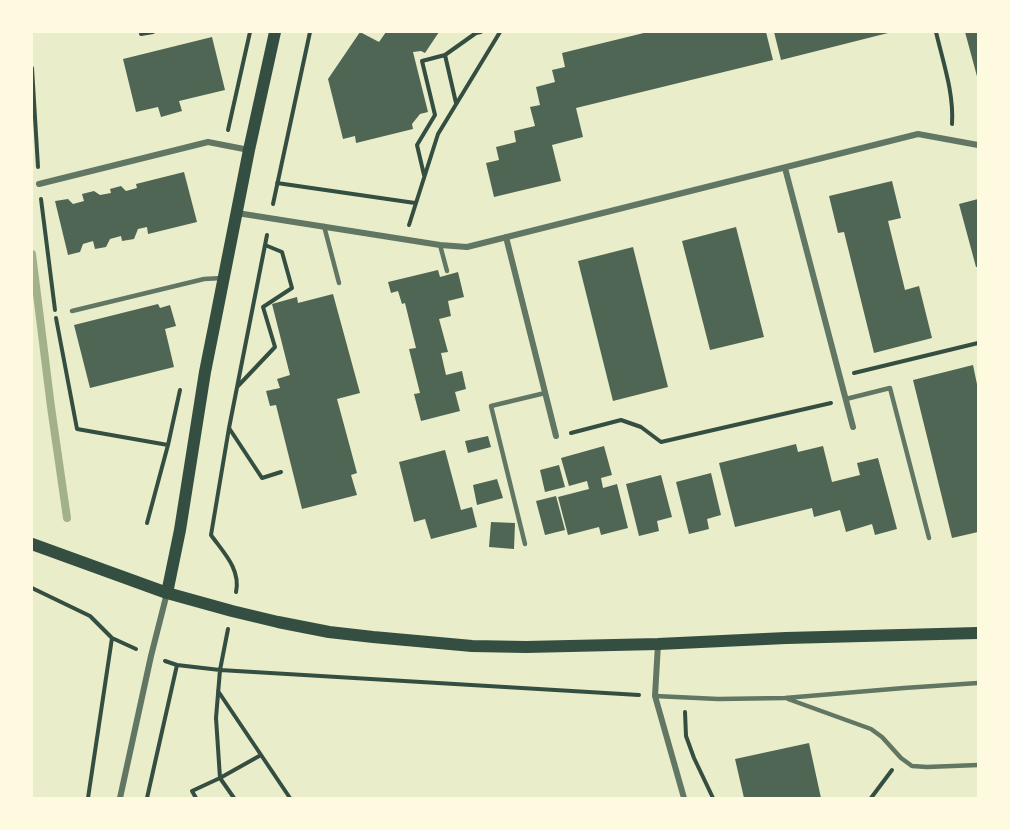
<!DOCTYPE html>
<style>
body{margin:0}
#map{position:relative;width:1010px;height:830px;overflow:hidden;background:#e9edc9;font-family:"Archivo Narrow",sans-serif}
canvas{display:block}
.frame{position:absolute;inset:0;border:33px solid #fefae0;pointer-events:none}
</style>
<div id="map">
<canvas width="1010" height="830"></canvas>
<div class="frame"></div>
</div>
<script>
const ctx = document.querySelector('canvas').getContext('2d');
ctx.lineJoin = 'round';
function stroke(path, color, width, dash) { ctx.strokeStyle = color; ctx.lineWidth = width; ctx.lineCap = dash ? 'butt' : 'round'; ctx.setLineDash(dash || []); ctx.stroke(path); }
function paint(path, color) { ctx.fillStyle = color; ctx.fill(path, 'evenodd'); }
const stream = new Path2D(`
 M32,254l19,153 16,111`);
const building = new Path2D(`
 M360,32l19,10 7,-10h53l-14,21 -4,-2 -8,1 15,60 -8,2 -8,10 1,5 -57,14 -1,-7 -12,3 -15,-60z
 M648,32h118l7,28 -197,48 7,29 -31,8 9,36 -67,16 -8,-34 13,-3 -3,-13 20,-5 -2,-11 21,-5 -5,-19 10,-2 -4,-18 19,-5 -3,-12 13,-3 -3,-14z
 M774,32h118l-111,28z
 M965,32h13v48z
 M212,37l13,53 -46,11 3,10 -21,6 -3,-10 -22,5 -13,-53z
 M184,172l13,50 -49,12 -1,-7 -9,2 -4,10 -12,2 -1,-5 -11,3 -4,8 -11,2 -2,-8 -10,3 -3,8 -12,3 -13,-54 13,-2 5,5 11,-3 -2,-7 12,-3 6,4 11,-2 -1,-4 11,-3 5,5 11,-3 -1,-4z
 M892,181l9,37 -13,3 17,69 14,-4 13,52 -58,15 -30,-121 -6,1 -9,-37z
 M978,199v68h-2l-17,-63z
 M736,227l28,110 -54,13 -28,-109z
 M633,247l35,140 -55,14 -35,-140z
 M438,270l2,7 18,-5 6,25 -16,4 3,15 -12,3 9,33 -7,1 5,22 16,-4 4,18 -11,3 5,19 -39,10 -7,-27 6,-1 -11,-44 7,-1 -11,-45 -3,1 -4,-13 -7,2 -3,-11z
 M333,294l27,99 -23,6 20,74 -6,2 6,20 -55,14 -26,-104 -6,1 -4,-15 14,-3 -3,-9 13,-4 -18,-71 25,-7 1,6z
 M158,304l2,4 10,-3 6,21 -11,3 9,38 -84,21 -16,-63z
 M973,365l5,24v143l-26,6 -39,-158z
 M488,436l3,11 -23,6 -3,-12z
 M796,444l2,8 25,-6 9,36 28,-7 -3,-12 21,-5 19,71 -22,6 -3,-11 -26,8 -6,-22 -26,7 -2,-9 -77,19 -16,-64z
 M604,446l8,29 -11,3 2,10 14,-4 11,44 -27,7 -2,-8 -31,8 -10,-38 31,-8 -2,-8 -18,5 -8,-28z
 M445,450l16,60 11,-3 5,20 -46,12 -6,-20 -11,3 -15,-60z
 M559,465l6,22 -20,5 -5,-22z
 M711,473l10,42 -14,4 2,10 -20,5 -13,-52z
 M661,475l11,42 -15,4 2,10 -20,5 -13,-52z
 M497,479l6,19 -26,7 -4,-20z
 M556,496l9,34 -20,5 -9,-34z
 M491,522l24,1 -1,26 -25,-2z
 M809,743l12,55h-77l-9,-39z`);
const path = new Path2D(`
 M936,32c7,30 18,61 16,92
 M141,34l12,-2
 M445,55l11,48
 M32,68l6,99
 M228,130l22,-98
 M424,175l-7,-30 18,-30 -13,-54 23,-6 31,-22 5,-1
 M277,183l138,20
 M41,199l14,111
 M273,204l37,-172
 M409,225l29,-91 62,-102
 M56,318l21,111 91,16
 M854,373l124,-30
 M238,386l37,-39 -12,-40 29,-19 -10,-36 -17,-7
 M229,428l33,50 19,-6
 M571,433l50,-13 20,7 20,15 170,-39
 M147,523l21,-78 12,-55
 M32,588l58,28 22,22 24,11
 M236,592c5,-23 -13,-40 -25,-57l18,-107 38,-193
 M228,629l-8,41 -4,48 4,60 14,20
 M165,661l12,4 43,5 419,25
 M218,691l72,107
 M685,712l1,24 8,22 19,40
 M88,798l24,-160
 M147,798l30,-133
 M196,798l-4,-7 28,-13 41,-23
 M871,798l21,-28`);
const service = new Path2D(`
 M324,226l15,57
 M440,245l7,26
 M72,311l132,-32 18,-1
 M846,399l44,-11 39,150
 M525,544l-34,-138 54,-13
 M655,696l63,3 67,-1 119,-10 74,-5
 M788,699l83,30 11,8 19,21 11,8 15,1 51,-2`);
const minor = new Path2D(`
 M785,168l68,259
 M39,184l169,-42 41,8
 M237,213l203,32 27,2 451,-113 60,11
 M506,237l50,199
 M658,644l-3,52 29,102
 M120,798l31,-142 16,-63`);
const secondary = new Path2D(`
 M32,544l135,49 65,18 46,11 51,10 44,5 99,9 54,1 132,-3 128,-6 192,-5
 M167,593l13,-63 25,-158 10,-50 34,-172 26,-118`);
stroke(stream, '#a3b18a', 8);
paint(building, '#4f6655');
stroke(path, '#344e41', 4);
stroke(service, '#617663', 4.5);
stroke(minor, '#617663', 6);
stroke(secondary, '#344e41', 12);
</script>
